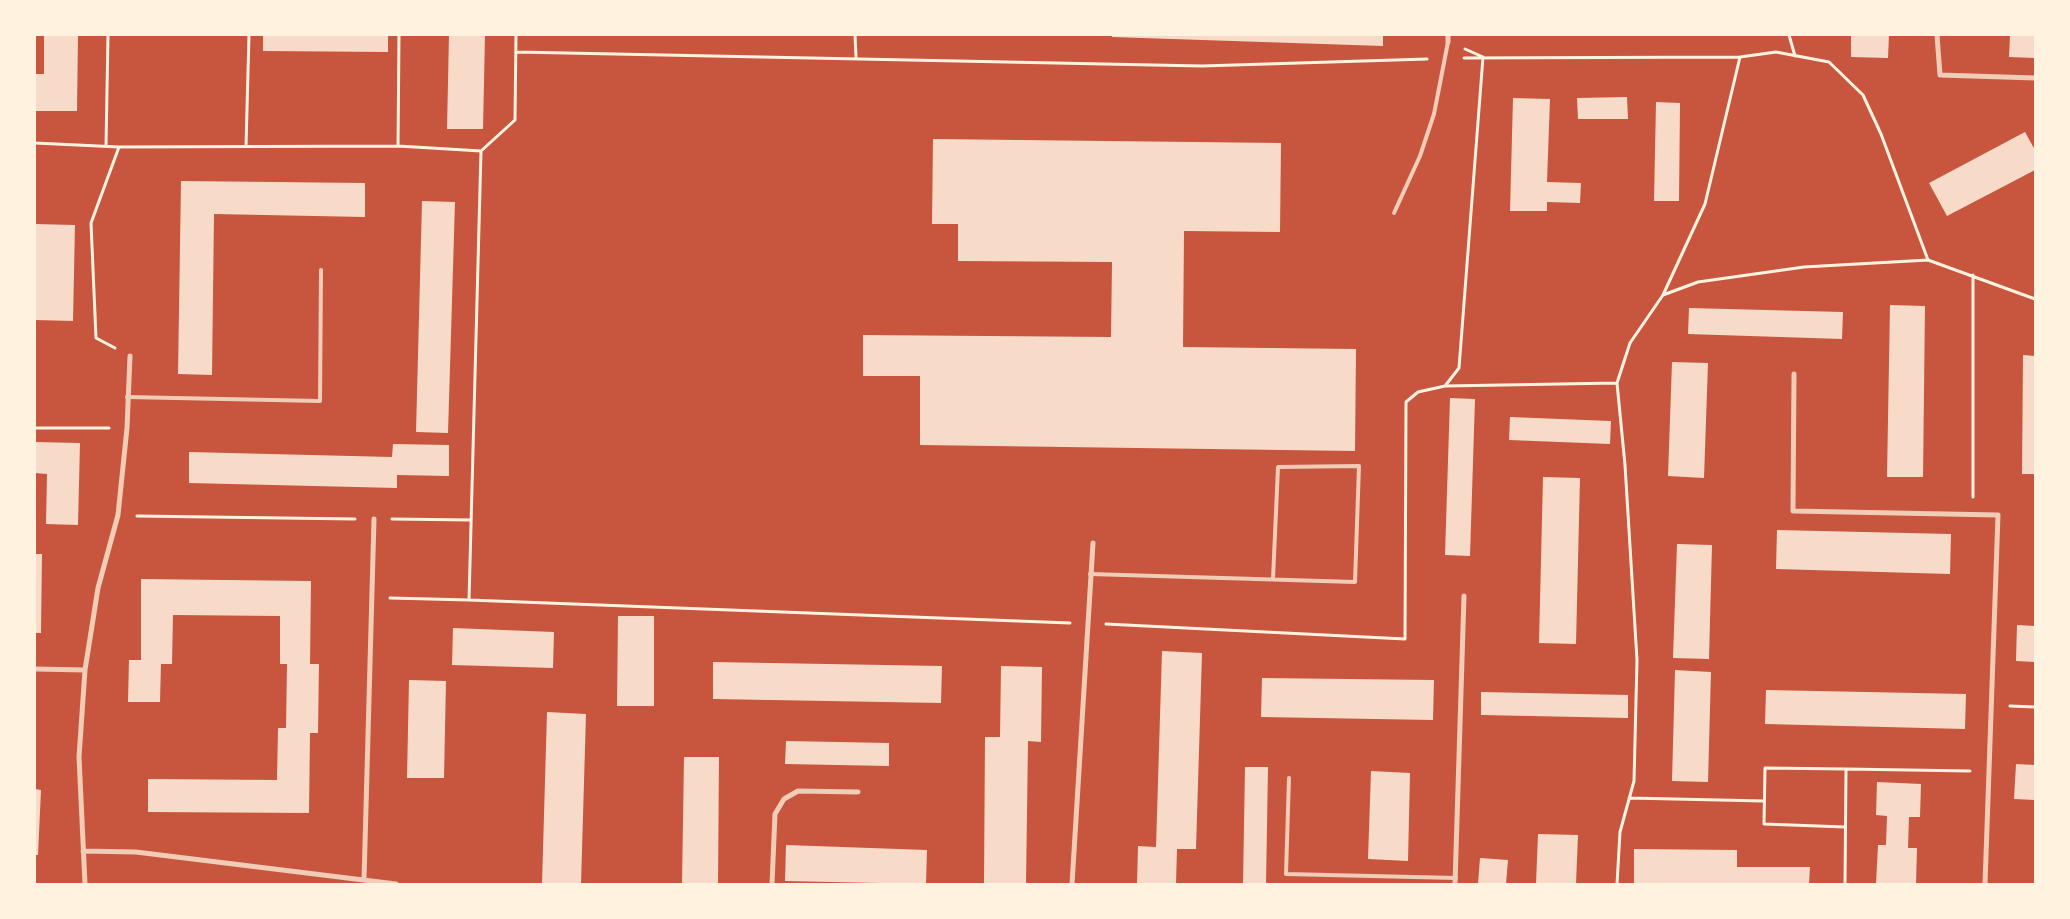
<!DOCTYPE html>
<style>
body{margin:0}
#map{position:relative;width:2070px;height:919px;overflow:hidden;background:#c8553d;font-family:"Fira Sans",sans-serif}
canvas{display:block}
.frame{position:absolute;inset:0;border:36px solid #fff3e0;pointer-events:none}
</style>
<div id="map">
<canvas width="2070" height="919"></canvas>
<div class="frame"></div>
</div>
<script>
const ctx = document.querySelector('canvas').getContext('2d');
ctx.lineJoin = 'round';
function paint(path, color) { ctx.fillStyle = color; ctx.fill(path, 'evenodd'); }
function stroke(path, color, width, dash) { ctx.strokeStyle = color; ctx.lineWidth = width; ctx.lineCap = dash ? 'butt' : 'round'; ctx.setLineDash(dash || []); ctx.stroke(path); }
const building = new Path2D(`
 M44,35h34l-1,76h-42v-37h9z
 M263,35h125v17l-125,-1z
 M449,35h36l-2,94h-36z
 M1112,35h271v11l-271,-9z
 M1851,35h38l-1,23 -37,-1z
 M2010,35h25v23l-26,-1z
 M1627,97l1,22h-50l-1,-21z
 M1513,98l37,1 -3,83 34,1 -1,20 -33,-1v9h-37z
 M1656,102l24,1 -1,98h-25z
 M2025,132l10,18v20l-88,46 -18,-33z
 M933,139l348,4 -1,89 -96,-1 -1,116 173,2 -1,102 -435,-6v-69h-57v-41l248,2 1,-75 -154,-1v-37h-26z
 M181,181l184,2v34l-151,-3 -2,161 -34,-1z
 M422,201l33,1 -7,231 -32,-1z
 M35,224l40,1 -2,96 -38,-1z
 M1890,305l35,1 -2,171h-36z
 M1689,308l154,4 -1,27 -154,-5z
 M2023,355l12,1v118h-13z
 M1672,362l36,1 -4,115 -36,-2z
 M1450,398l25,1 -5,157 -25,-1z
 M1510,417l101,4 -1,23 -101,-4z
 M35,442l45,1 -2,82 -32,-1 1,-50 -12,-1z
 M393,444l56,1v31l-52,-1v13l-208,-5v-31l203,5z
 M1543,477l37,1 -4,166 -37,-1z
 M1777,530l174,4 -1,40 -174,-5z
 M1677,544l35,1 -3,114 -36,-1z
 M35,554h7l-1,79h-6z
 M141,579l170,2 -1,83h9l-1,69h-8l-1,80 -161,-1v-33l129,1 1,-52h8l1,-64h-7v-48l-107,-1 -1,49h-11l-1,38h-32l1,-42h12z
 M618,616h36v90h-37z
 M2017,625l18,1v36l-19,-1z
 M453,628l101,4 -1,36 -101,-3z
 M1162,651l40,2 -6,196h-19l-1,35h-39l1,-38 18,1z
 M713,662l229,4 -1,37 -228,-4z
 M1001,666l41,1 -1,75 -13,-1 -2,143h-42l1,-147h15z
 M1675,670l36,2 -3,110 -36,-1z
 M1262,678l172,2 -1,40 -172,-3z
 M409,680l37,1 -2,97h-37z
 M1766,690l200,4 -1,35 -200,-5z
 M1481,692l147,3v23l-147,-3z
 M547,712l39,2 -5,170h-39z
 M786,741l103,2v23l-104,-2z
 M684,757h35l-1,127h-36z
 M2016,764l19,1v35l-21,-1z
 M1245,767h23l-2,117h-23z
 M1371,771l39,2 -2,88 -40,-2z
 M1877,782l44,2 -1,33h-11l-1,31h9l-1,36h-40l2,-39h8l1,-29 -11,-1z
 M35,789l6,1 -3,65h-3z
 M1538,834l40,1 -2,49h-40z
 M786,845l141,5 -1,34 -141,-3z
 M1634,849l103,1v17h73l-1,17h-175z
 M1480,858l28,2 -2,24h-28z`);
const path = new Path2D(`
 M516,35l-1,85 -34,31 -12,449 601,23
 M855,35l1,22
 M1789,35l6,21
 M517,52l685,14 225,-7
 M35,143l84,4 -28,76 5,115 19,10
 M106,146l2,-111
 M246,146l3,-111
 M398,146l1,-111
 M119,147l279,-1 83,5
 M1928,260l107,39
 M1663,295l42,-91 35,-147
 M1445,386l172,-3 13,-40 33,-48 35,-13 106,-15 124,-7 -47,-126 -18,-39 -34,-33 -53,-10 -36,5 -276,1
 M35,428h74
 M1973,497v-222
 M137,516l218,3
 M392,519l79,1
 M390,598l79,2
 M1106,624l299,15 1,-237 12,-10 27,-6 14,-18 24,-311 -18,-8
 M2010,706l25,1
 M1629,798l135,3
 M1845,827l-81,-3 1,-56 81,1
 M1617,884l3,-52 14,-51 3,-121 -12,-195 -8,-82
 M1845,884l1,-115 124,2`);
const service = new Path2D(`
 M1394,213l26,-57 14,-42 14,-72
 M127,397l193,4 1,-131
 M1090,574l265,8 4,-116 -81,1 -5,112
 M1289,778l-3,96 170,4`);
const minor = new Path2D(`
 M1448,35v7
 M1937,35l3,40 95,3
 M1794,374l-1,137 205,4 -13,369
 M35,669l50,1
 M83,851l53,1 260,32
 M364,880l10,-361
 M85,884l-6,-127 6,-87 13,-82 20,-73 9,-87 3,-72
 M772,884l3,-70 9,-15 14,-8 60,1
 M1072,884l21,-341
 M1455,884l9,-288`);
paint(building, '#f7dbc8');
stroke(path, '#fff3e0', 3);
stroke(service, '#f1ccb7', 4);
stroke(minor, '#f1ccb7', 5);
</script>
